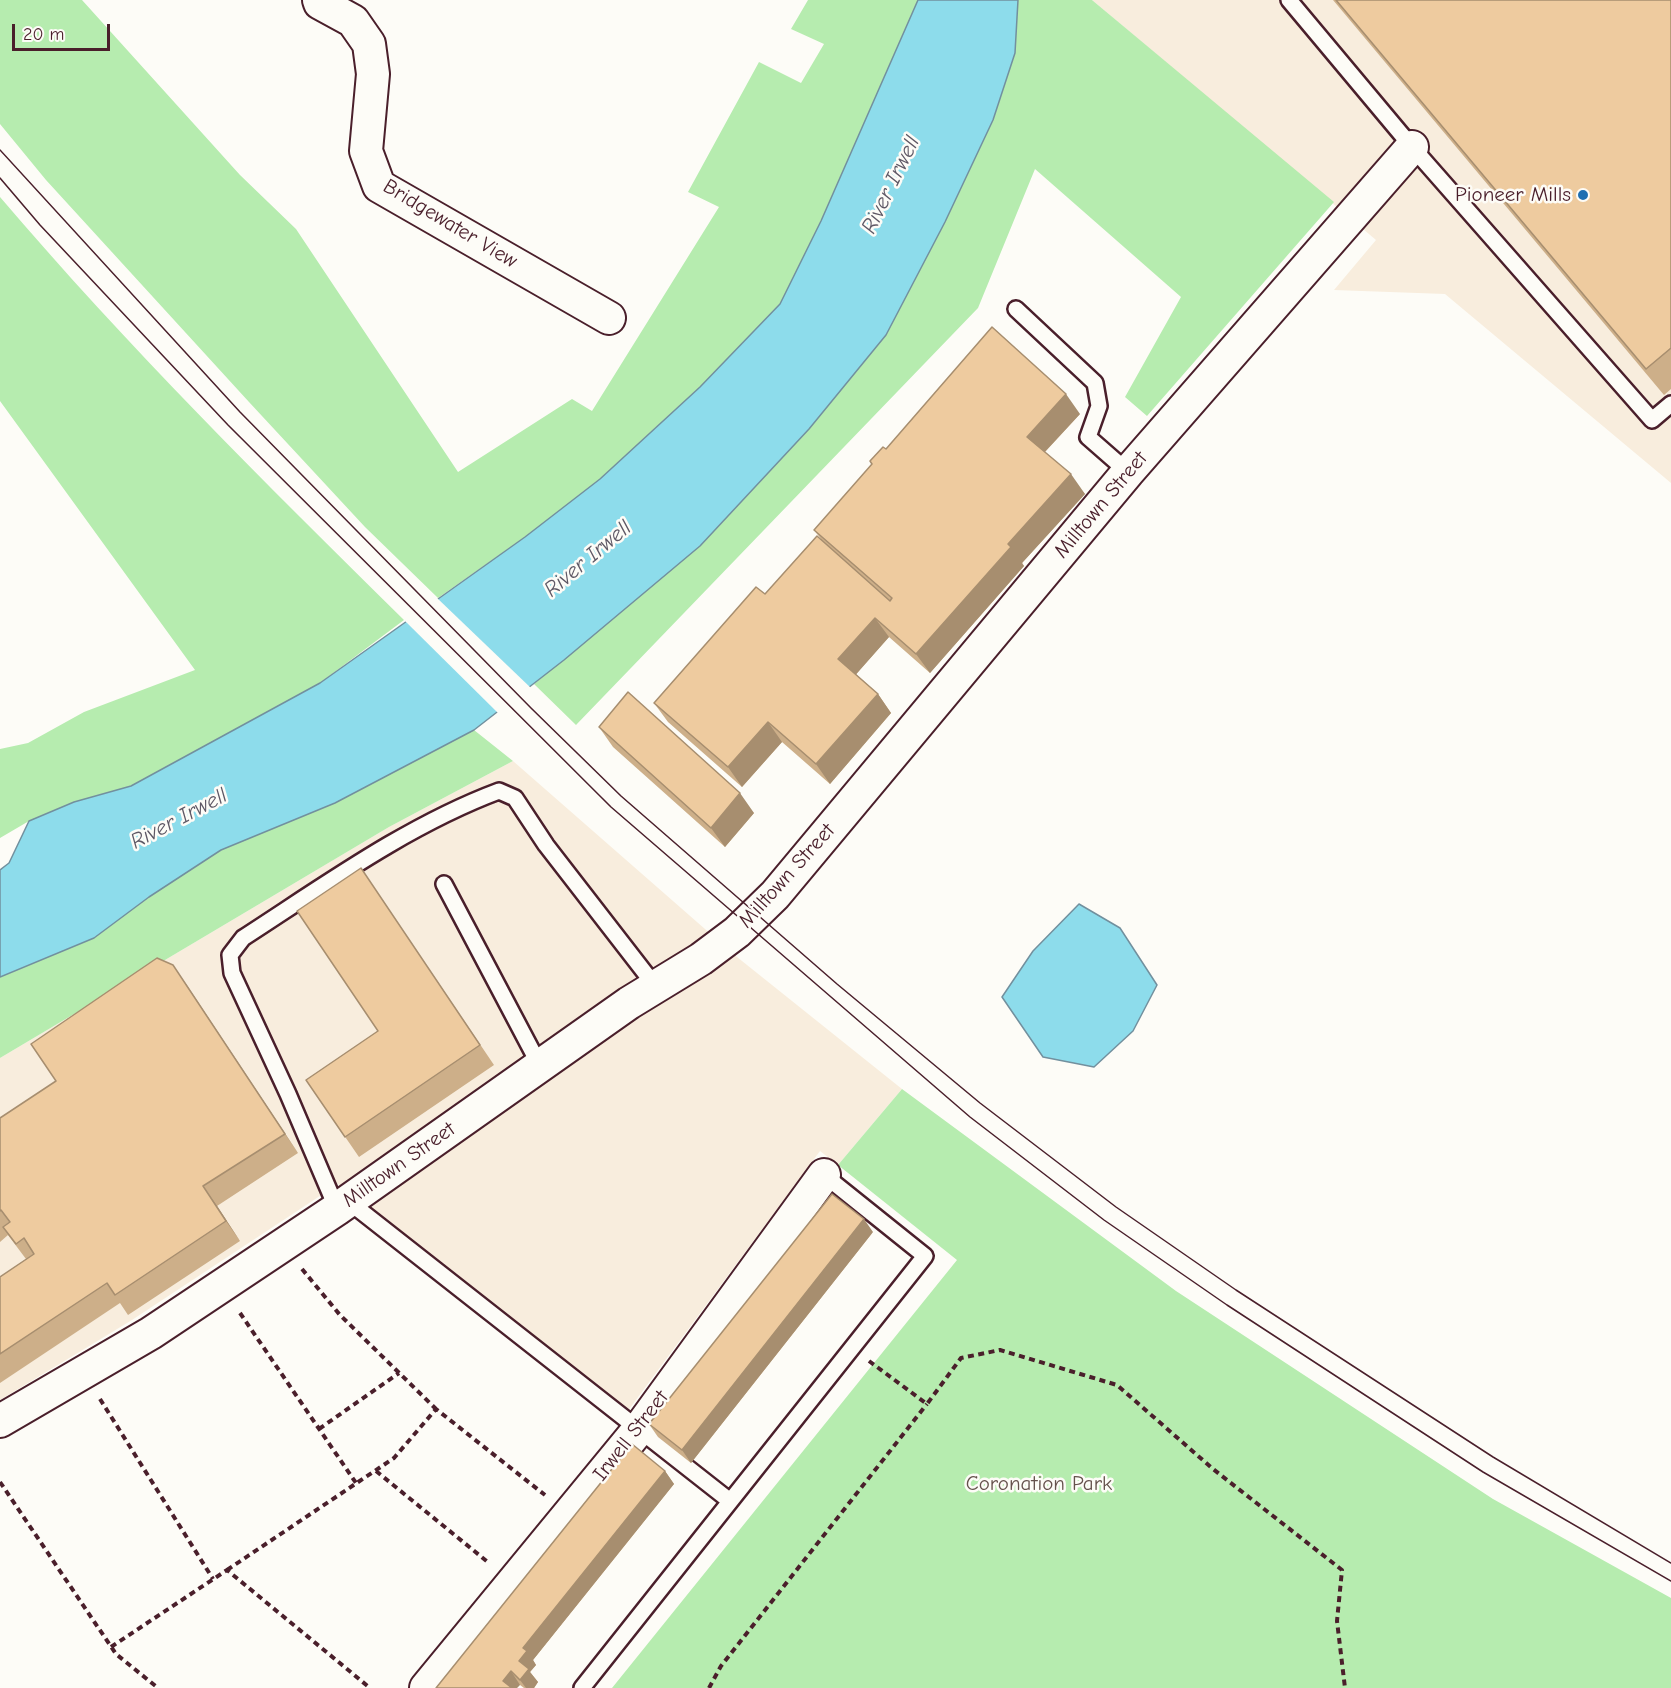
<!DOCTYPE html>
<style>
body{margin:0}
#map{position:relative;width:1671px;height:1688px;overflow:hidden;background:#fdfcf7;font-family:"Comic Neue",sans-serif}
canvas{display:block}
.scale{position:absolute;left:12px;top:24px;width:98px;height:27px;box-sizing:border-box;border:3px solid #4a1f2b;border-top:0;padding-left:8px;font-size:18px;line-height:21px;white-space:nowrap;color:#4a1f2b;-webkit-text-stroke:4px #fdfcf7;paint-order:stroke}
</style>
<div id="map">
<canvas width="1671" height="1688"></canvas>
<div class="scale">20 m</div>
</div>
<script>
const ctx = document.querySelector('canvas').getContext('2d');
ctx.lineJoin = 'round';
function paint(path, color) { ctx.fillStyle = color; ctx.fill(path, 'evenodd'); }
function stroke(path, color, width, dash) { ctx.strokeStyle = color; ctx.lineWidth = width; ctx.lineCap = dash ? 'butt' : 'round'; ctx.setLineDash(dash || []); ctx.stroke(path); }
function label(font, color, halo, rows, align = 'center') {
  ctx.font = font + ' "Comic Neue",sans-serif'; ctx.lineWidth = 5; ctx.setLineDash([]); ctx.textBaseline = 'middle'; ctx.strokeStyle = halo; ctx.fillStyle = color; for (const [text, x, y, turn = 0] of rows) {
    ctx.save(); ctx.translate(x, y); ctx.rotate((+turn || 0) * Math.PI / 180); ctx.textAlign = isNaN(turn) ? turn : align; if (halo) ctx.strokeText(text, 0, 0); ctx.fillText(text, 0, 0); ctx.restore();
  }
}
const built = new Path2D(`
 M1092,0h579v483l-226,-189 -111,-4 42,-50z
 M513,761l224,196 165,132 -64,76 -18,-14 -193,261 -289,-228 -206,136 -132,80v-342l389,-231z`);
const green = new Path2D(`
 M0,0h82l158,175 56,54 162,243 114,-73 20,12 127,-204 -31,-15 71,-130 42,21 23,-39 -33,-15 17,-29h110l-97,221 -41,83 -80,83 -100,92 -75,58 -87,61 -73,-71 -116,-125 -203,-222 -46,-56z
 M1018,0h74l242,202 -187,214 -22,-19 56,-100 -146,-128 -57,139 -402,417 -42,-41 166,-138 109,-117 77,-94 59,-113 48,-102 22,-67z
 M0,197c127,149 265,286 404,423l-84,63 -129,71 -60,32 -57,16 -45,19 -29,17v-89l28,-6 56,-31 111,-42 -195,-269z
 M474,730l39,31 -124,66 -389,231v-81l94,-39 55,-41 72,-47 114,-47z
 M902,1089l274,202 317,208 178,99v90h-1059l345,-428 -119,-95z`);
const water = new Path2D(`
 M918,0h100l-3,53 -22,67 -48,102 -59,113 -77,94 -109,117 -136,114 -90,70 -139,73 -114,47 -72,47 -55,41 -94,39v-107l9,-7 20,-42 45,-19 57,-16 189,-103 205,-146 75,-58 100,-92 80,-83 41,-83z
 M1079,904l41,24 37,57 -24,46 -39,36 -51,-10 -41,-60 31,-46z`);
const pier = new Path2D(`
 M436,597l96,92 -33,25 -95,-94z`);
const path = new Path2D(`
 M302,1269l38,46 96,94
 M240,1313l116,170
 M869,1361l58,43 34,-46 39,-8 117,35 96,84 129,101 -5,51 8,67
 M100,1399l113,180
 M319,1429l80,-56
 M376,1471l113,92
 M0,1482l116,172 42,34
 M227,1570l167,-112 42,-49 109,86
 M111,1647l116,-77 143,118
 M709,1688l12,-22 206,-262`);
const lane = new Path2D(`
 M1289,0l123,147 240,273 19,-16
 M1016,309l79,74 4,23 -11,31 40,35
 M444,884l96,182
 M348,1201l382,300
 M337,1209l-49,-115 -56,-121 -2,-18 13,-17c82,-53 165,-113 256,-147l16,7 31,47 110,142
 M582,1688l343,-432 -101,-81`);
const street = new Path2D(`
 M319,0l1,3 33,18 16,23 4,30 -7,77 13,35 230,132
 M0,1421l151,-88 186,-124 292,-206 72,-44 36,-27 38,-37 353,-423 284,-325
 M426,1688l213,-259 185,-254`);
const tram = new Path2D(`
 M0,150l240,262 291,296 90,88 216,188 143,119 136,104 120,83 257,167 178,106
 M0,178l40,47 188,200 383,382 359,310 134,103 123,85 256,167 188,109`);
const wall = new Path2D(`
 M1333,0h338v389l-7,6z
 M1080,414l-35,38 40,42 -63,69 2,3 -94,107 -41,-36 -33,37 22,20 13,19 -61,71 -48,-42 -40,45 -74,-65 -14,-19 167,-164 -7,-9 58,-66 14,-15z
 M599,727l155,86 -29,34 -112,-100z
 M361,868l133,197 -135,92 -53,-77 72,-49z
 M186,984l112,169 -81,53 23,35 -112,74 -8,-12 -120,80v-106l26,-18 -18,-24 -8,7v-124l56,-37z
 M873,1232l-182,231 -33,-26 -9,-13z
 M665,1471l9,13 -141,176 3,5 -6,7 8,10 -4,6h-10l-4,-3 -84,3z`);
const shadedWall = new Path2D(`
 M1066,394l14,20 -39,42 -14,-19z
 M1071,474l14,20 -63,69 2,3 -94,107 -14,-19 92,-110z
 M875,618l14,19 -37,42 -14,-20z
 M878,694l13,19 -61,71 -14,-20z
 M768,722l14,20 -40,45 -14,-20z
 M740,793l14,20 -29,34 -14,-19z
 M173,965l13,19 112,169 -13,-19z
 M203,1186l14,20 23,35 -14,-20z
 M864,1219l9,13 -182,231 -9,-13z
 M665,1471l9,13 -141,176 3,5 -6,7 8,10 -4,6h-8l-6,-8 -1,-19 4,-13z
 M511,1671l9,14 -3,3h-9l-5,-7z`);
const building = new Path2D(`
 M1336,0h335v348l-25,21z
 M992,327l74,67 -39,43 44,37 -63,70 3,3 -95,107 -41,-36 -37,41 40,35 -62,70 -48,-42 -40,45 -74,-64 102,-116 9,7 52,-58 73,65 2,-3 -78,-68 58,-66 -2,-3 13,-14 3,2z
 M628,692l112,101 -29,35 -112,-101z
 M361,868l119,177 -135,92 -39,-57 72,-49 -81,-120z
 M157,958l16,7 112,169 -82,52 23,35 -111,74 -8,-12 -107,71v-77l34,-23 -10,-16 -8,6 -13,-17 7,-5 -9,-12 -1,1v-93l56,-37 -25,-37z
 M832,1194l32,25 -182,231 -33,-26z
 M632,1444l33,27 -142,177 4,3 -8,10 10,8 -9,11 -9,-9 -8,10 9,7h-76z`);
const markers = [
 [1583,195,6,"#1f6fb2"]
];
const poiNames = [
 ["Pioneer Mills",1571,195]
];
const streetNames = [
 ["Bridgewater View",450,224,31],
 ["Milltown Street",1101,505,-50],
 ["Milltown Street",787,876,-48],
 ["Milltown Street",399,1165,-35],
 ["Irwell Street",631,1436,-52]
];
const parkNames = [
 ["Coronation Park",1039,1484]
];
const waterNames = [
 ["River Irwell",891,185,-64],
 ["River Irwell",588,559,-40],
 ["River Irwell",179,819,-28]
];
paint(built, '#f8eddd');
paint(green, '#b6ecaf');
paint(water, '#8ddceb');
stroke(water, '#72909e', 1.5);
paint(pier, '#fdfcf7');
stroke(lane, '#4a1f2b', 20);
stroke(street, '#4a1f2b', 36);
stroke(path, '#4a1f2b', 4, [6, 4.5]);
stroke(lane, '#fdfcf7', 15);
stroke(street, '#fdfcf7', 32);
stroke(tram, '#4a1f2b', 1.5);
paint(wall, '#cdaf89');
paint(shadedWall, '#a78e6f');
paint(building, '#eecb9f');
stroke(building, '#a78e6f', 1.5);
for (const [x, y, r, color] of markers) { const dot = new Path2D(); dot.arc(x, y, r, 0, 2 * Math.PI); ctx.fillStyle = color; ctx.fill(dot); stroke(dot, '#fdfcf7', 2); }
label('21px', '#4a1f2b', '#fdfcf7', poiNames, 'right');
label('21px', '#4a1f2b', '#fdfcf7', streetNames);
label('21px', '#65524c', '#fdfcf7', parkNames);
label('italic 22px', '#5e5865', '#fdfcf7', waterNames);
</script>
